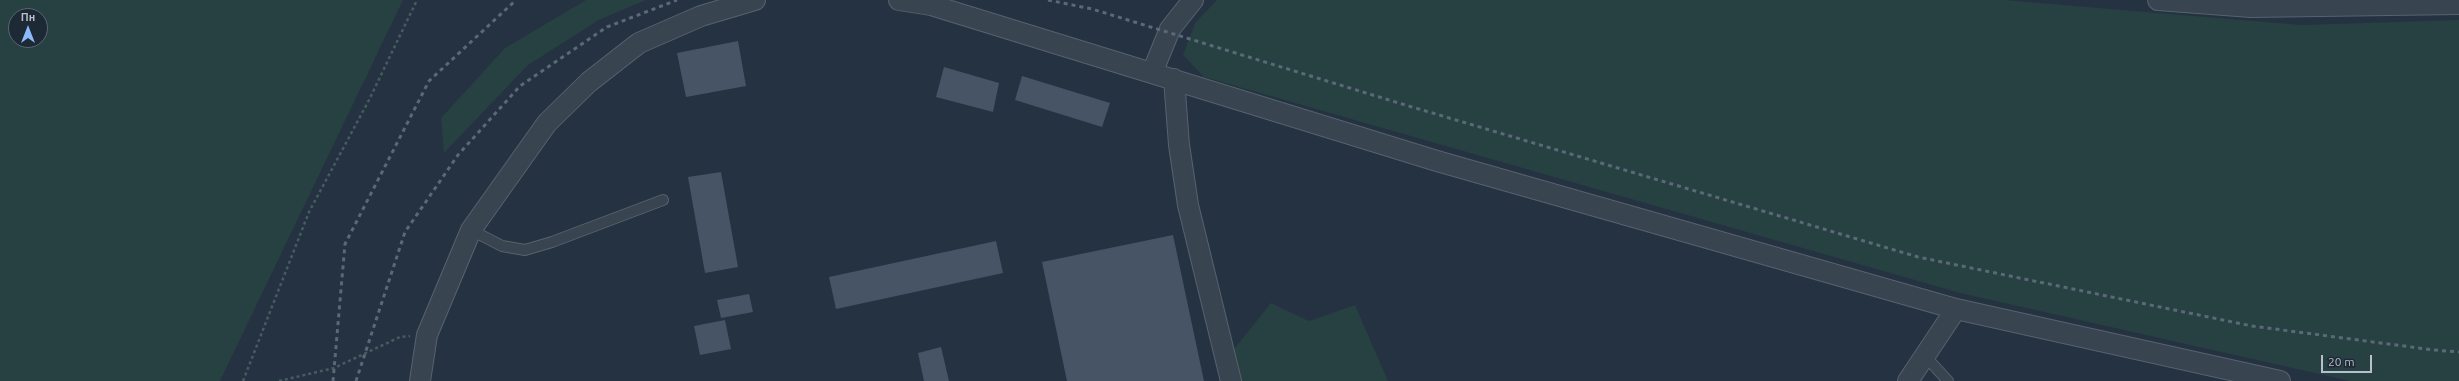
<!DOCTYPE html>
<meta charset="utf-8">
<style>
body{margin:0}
#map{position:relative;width:2459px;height:381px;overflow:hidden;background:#253241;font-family:Ubuntu,sans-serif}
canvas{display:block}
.north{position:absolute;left:8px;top:8px;width:40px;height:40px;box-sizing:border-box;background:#1e2936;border:1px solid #5b6572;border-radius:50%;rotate:0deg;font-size:11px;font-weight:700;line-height:16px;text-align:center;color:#b6bfcb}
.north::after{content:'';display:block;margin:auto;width:14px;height:18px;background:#8cb9fb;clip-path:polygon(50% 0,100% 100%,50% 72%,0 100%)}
.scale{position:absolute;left:2321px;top:355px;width:51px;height:18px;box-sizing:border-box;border:2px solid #b6bfcb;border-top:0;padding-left:5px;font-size:12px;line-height:14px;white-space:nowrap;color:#b6bfcb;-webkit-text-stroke:3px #1e2936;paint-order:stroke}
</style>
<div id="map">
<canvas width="2459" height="381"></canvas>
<div class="north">Пн</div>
<div class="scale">20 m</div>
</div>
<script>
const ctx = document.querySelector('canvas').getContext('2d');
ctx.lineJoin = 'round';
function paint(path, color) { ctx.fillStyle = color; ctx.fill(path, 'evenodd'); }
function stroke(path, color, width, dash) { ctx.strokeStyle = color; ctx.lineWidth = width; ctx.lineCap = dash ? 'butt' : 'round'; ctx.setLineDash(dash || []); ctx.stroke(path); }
const green = new Path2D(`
 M0,0h403l-183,381h-220zM16,16h24v24h-24z
 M586,0h60l-47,20 -71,45 -84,88 -3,-35 64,-70z
 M1217,0h787l297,25 158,-5v361h-109l-390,-88 -756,-216 -21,-22 12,-32z
 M1271,303l38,18 46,-16 33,76h-146l-8,-32z`);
const building = new Path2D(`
 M738,41l8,45 -60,11 -9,-44z
 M944,67l55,16 -6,29 -57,-15z
 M1022,76l88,27 -8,24 -87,-27z
 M721,172l17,95 -33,6 -17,-96z
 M1173,235l31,146h-137l-25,-119z
 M996,241l7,32 -167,36 -7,-32z
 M749,294l4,18 -32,6 -4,-18z
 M725,320l6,29 -31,6 -6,-29z
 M941,347l8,34h-25l-6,-28z`);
const path = new Path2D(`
 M243,381l66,-169 60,-112 48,-100
 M279,381l55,-13 66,-31 10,-1`);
const lane = new Path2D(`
 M471,230l31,16 23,4 27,-8 111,-42
 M1925,356l23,25`);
const street = new Path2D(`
 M899,0l32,5 506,156 519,148 324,72
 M2158,0l93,7 208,-3
 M1152,73l18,-44 23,-29
 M1174,79l5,66 9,60 43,176
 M420,381l7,-46 44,-105 76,-107 42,-41 50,-39 62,-27 54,-16
 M1908,381l48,-72`);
const rail = new Path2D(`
 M1048,0l44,9 310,95 516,153 334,69 182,24 25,2
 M333,381l12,-137 84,-163 87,-81
 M356,381l49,-149 53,-77 62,-69 87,-59 70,-27`);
paint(green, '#274042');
paint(building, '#465465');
stroke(lane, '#57626e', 12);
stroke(street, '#57626e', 22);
stroke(path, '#455d5f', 2.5, [3, 3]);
stroke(lane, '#394451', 10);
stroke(street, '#394451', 20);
stroke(rail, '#5b6878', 3, [4, 4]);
</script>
